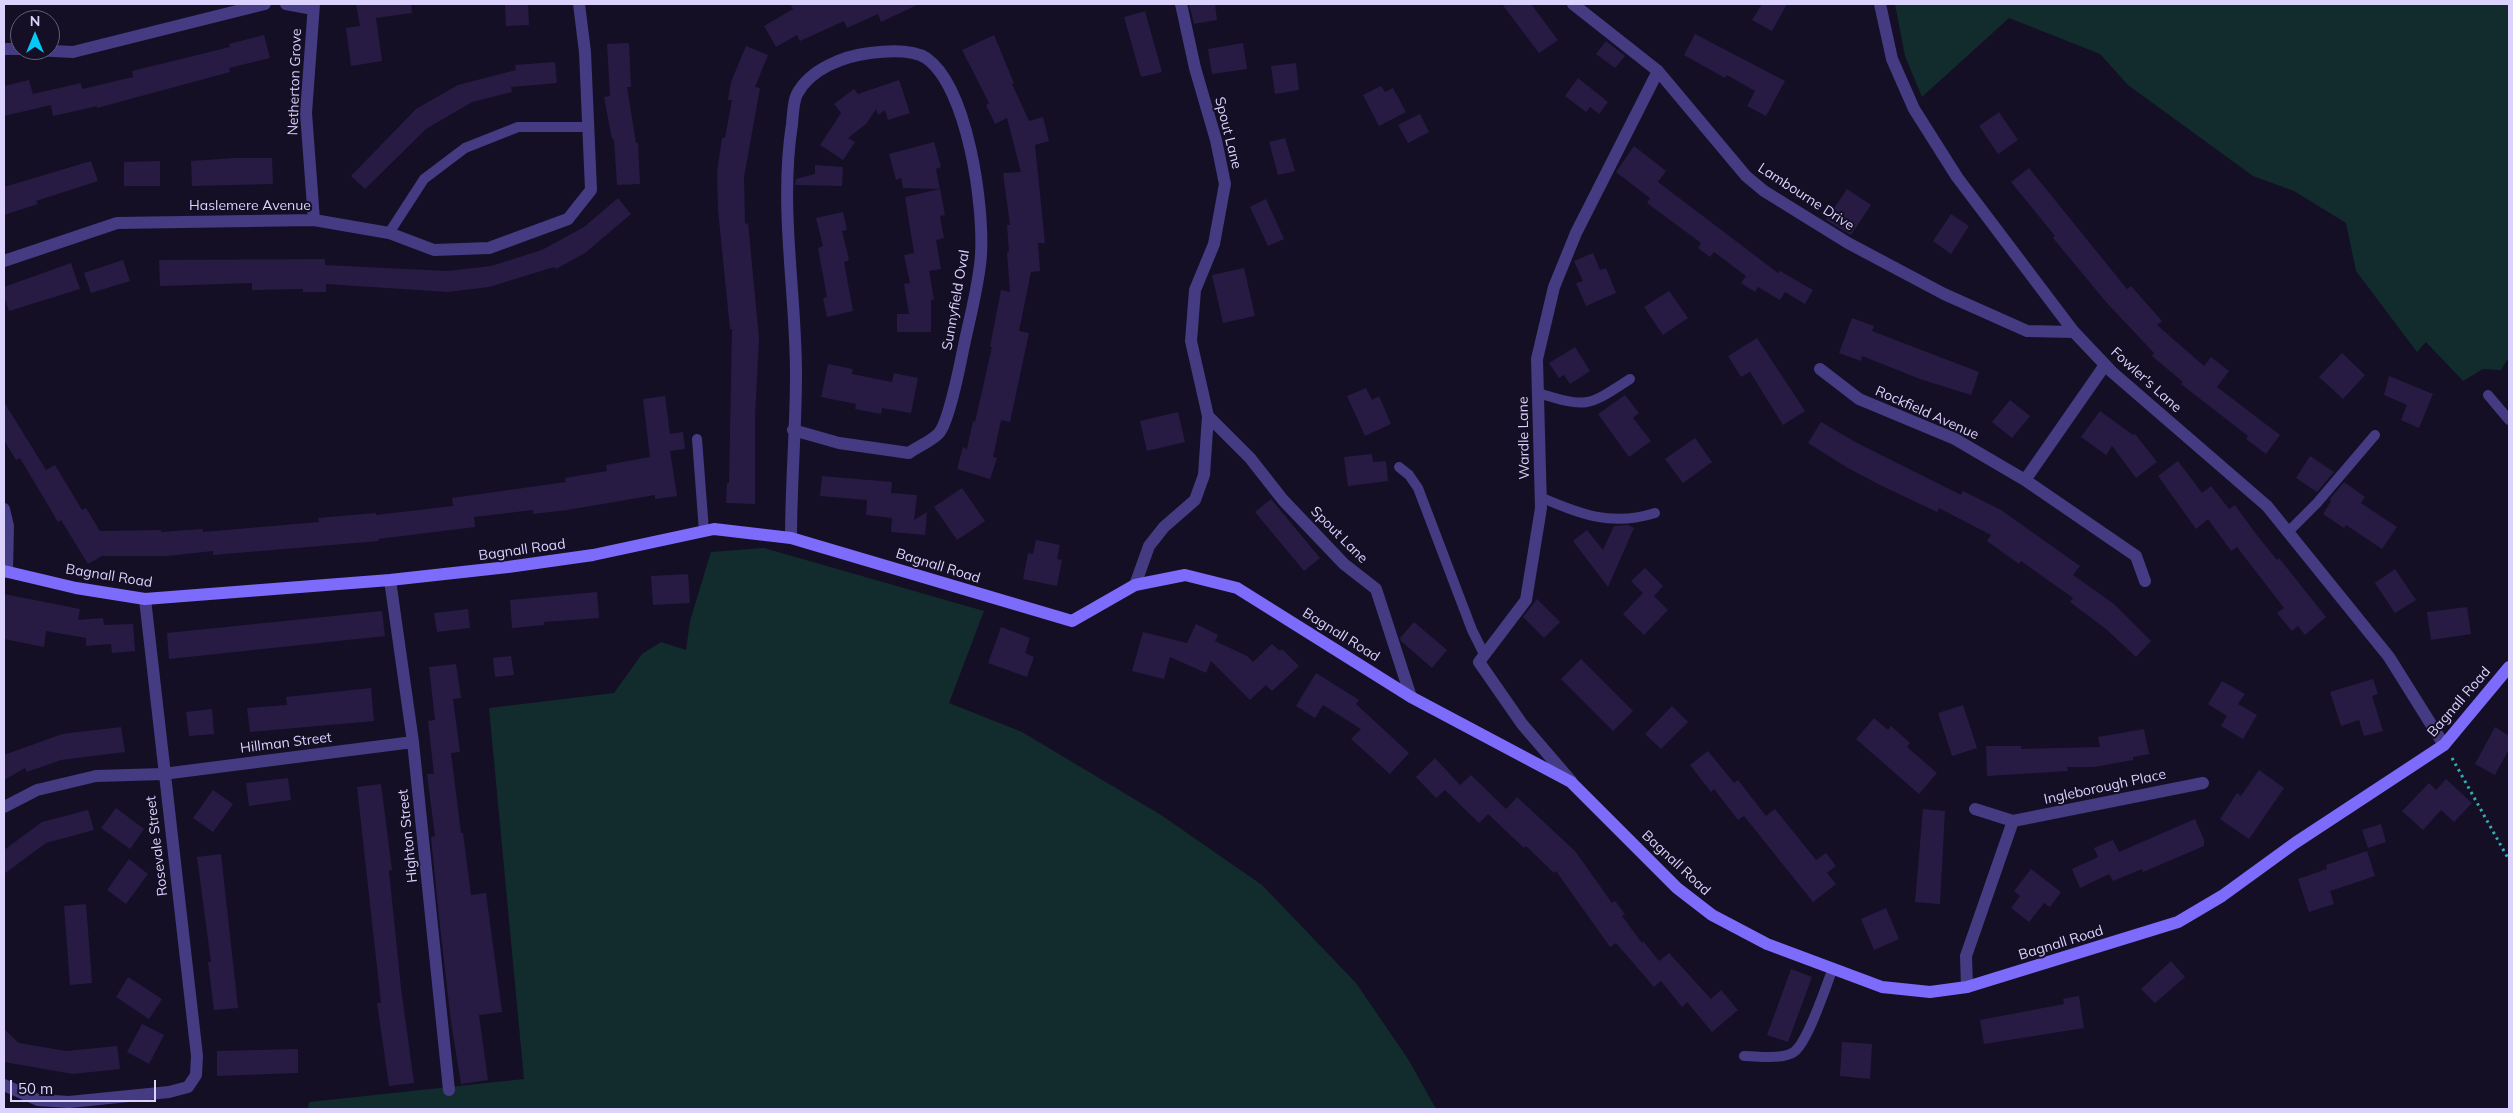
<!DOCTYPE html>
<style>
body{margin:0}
#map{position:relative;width:2513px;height:1113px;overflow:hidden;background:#140f24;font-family:Mulish,sans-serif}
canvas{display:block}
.frame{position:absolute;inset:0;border:5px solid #dbd2fe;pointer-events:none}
.north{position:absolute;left:10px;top:10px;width:50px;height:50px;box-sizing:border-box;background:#140f24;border:1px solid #645d7b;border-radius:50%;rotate:0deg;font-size:14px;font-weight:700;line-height:20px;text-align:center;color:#dbd2fe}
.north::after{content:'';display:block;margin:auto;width:18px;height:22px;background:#05c8f8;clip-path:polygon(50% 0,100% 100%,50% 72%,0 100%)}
.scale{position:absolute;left:10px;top:1080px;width:146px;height:22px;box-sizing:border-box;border:2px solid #dbd2fe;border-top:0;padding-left:6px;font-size:15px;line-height:18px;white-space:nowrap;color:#dbd2fe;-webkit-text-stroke:4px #140f24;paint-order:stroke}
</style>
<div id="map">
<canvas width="2513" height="1113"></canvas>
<div class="frame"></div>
<div class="north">N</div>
<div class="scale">50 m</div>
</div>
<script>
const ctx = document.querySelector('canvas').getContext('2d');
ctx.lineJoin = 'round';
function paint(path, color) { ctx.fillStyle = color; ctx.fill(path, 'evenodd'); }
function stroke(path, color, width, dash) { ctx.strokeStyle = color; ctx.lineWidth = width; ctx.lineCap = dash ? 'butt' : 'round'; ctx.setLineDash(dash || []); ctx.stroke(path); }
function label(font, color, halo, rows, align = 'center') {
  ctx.font = font + ' Mulish,sans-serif'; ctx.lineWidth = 4; ctx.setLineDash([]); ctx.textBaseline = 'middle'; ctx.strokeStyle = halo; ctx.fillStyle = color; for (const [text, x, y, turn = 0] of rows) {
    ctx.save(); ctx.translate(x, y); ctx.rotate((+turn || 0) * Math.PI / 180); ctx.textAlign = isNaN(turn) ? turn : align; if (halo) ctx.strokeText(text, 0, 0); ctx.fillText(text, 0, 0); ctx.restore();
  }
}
const green = new Path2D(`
 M1895,4h614v358l-2,-2 -6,10 -18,-1 -20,12 -37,-39 -9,10 -61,-81 -10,-48 -52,-32 -41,-15 -125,-91 -28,-31 -91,-36 -87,79 -17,-41z
 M764,548l220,63 -35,92 73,29 139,83 101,70 94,98 52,76 28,50h-1128l1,-7 215,-23 -35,-371 125,-15 28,-39 19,-12 25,8 4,-29 21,-69z`);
const building = new Path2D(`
 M356,4h55l1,9 -36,5 6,43 -31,5 -5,-38 14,-2z
 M505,4h23l1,21 -23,1z
 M790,4h129l-38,18 -3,-8 -31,14 -3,-7 -44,20 -3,-6 -21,12 -12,-21 29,-17z
 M1189,4h26l2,16 -23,4z
 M1502,4h29l27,36 -19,13z
 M1762,4h25l-15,27 -20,-11z
 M1145,11l17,61 -21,5 -17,-60z
 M1695,34l90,47 -19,35 -19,-10 8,-15 -28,-16 -2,3 -41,-23z
 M264,35l6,23 -41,10 1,4 -133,36v-2l-44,10 -2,-11 -47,11v-30l25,-6 4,14 48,-11 1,6 51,-12 -1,-6 98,-24 -1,-3z
 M994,35l20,48 -2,1 17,37 14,-4 6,24 -14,4 10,98h-7l2,28 -9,1 -12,59 10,2 -19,89 -9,-2 -8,37 4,1 -7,21 -33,-10 6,-22 4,2 6,-28 2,1 17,-75h-2l11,-57 9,2 -3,-40 2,-1 -2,-26h3l-7,-52 18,-1 -14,-54 -12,6 -9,-19 3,-2 -27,-53z
 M1606,41l19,15 -10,12 -19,-14z
 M629,43l2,44h-4l9,56h2l2,41 -23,1 -3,-46h-2l-8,-42 6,-1 -3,-52z
 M1243,43l4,26 -35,5 -4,-25z
 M746,46l22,9 -13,32 5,1 -16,89 1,47 3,-1 11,115 -4,78v88l-29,-1 1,-20h2l3,-154h-2l-12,-119 -1,-38 5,-34h3l7,-38h-4l3,-18z
 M555,62l2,21 -46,4 1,5 -40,10 -46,27 -61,60 -14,-13 65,-67 42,-24 58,-15 -1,-5z
 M1296,63l3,27 -24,4 -4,-28z
 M1578,78l30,24 -9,12 -9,-7 -4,5 -21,-16z
 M899,80l11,33 -22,7 -3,-10 -7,5 -2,-6 -10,15 -18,14 7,4 -12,18 -23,-15 21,-32 -7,-9 20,-15 4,5z
 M1381,86l4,6 8,-4 13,24 -27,14 -16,-31z
 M1999,112l19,28 -20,14 -19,-28z
 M1420,114l9,18 -21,11 -10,-18z
 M1285,138l10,33 -17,4 -9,-33z
 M934,142l7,25 -5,2 4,20 -37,-1 -2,-10 -5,2 -7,-26z
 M1634,146l32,25 -8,11 120,91 2,-2 33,19 -8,14 -20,-12 -5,8 -22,-13 -3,5 -14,-9 5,-7 -32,-24 -4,5 -12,-9 3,-5 -54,-40 3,-5 -34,-26z
 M234,158h38l1,26 -81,2 -1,-25z
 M91,161l7,20 -62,20 2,3 -34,11v-28z
 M160,161v25h-36v-24z
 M815,165l28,2 -1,19 -47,-1 1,-6 19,-5z
 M2029,168l98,121 4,-3 31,35 -5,4 47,41 7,-9 18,14 -12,16 63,48 -14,19 -20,-15 2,-3 -67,-52 2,-2 -31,-26 2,-3 -48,-51 -53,-64 2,-2 -44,-54z
 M940,189l5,26 -5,1 4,22 -8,2 5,29 -12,2 5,28 -3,1v32h-34v-18h12l-5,-30 6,-1 -6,-28 10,-2 -9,-56z
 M1847,189l24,16 -20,30 -25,-15z
 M618,198l13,16 -46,39 -29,16 -2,-2 -65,20 -41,5 -122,-8v8h-23v-3l-51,1v-7l-92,3 -1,-26 166,-1v6l122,6 44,-5 51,-16 42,-23z
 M1266,199l18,40 -16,7 -18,-39z
 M843,212l4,18 -5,1 7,29 -5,2 9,49 -26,6 -4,-19 4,-1 -9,-49 5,-2 -7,-28z
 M1951,214l18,12 -18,28 -18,-13z
 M1593,253l7,17 6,-2 10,25 -30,13 -10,-23 7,-2 -9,-20z
 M123,260l7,21 -39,12 -7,-20z
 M71,263l9,26 -71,22 -5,-15v-9z
 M1244,268l11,48 -32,7 -11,-48z
 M1669,291l19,27 -25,17 -19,-28z
 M1852,318l22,8 -2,5 107,41 -8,23 -51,-16 -58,-23 -1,5 -22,-8z
 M1757,338l48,73 -22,14 -33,-53 -9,5 -13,-21z
 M1575,347l15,24 -20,13 -6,-9 -5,3 -10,-15z
 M2342,353l23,22 -22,24 -24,-22z
 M828,364l25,5 -1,5 40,8 2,-9 24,5 -7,35 -29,-5 -1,6 -26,-5 1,-5 -35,-7z
 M2389,376l44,18 -14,34 -18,-8 6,-15 -23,-10z
 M1366,388l6,12 7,-4 12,28 -26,12 -18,-40z
 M1625,395l14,18 -6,5 18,23 -22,16 -31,-43z
 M665,396l5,38 13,-2 2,17 -15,2 7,45 -22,3v-4l-88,15 -34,4v-4l-59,7 1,10 -97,12 1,2 -166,14v-4l-46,5h-65l-14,8 -27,-44 -3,2 -38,-64 -4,2 -12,-20v-38l42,68 9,-5 27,45 4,-2 14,23 61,-1v2l42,-3v3l116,-10 -1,-4 58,-5v2l77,-9 -1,-8 114,-16 -1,-4 42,-7 -1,-6 44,-8 -7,-58z
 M2010,400l20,16 -18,22 -20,-16z
 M2100,411l33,24 2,-1 22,28 -21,16 -24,-32 -6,9 -25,-18z
 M1178,412l7,30 -38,9 -7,-30z
 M1821,422l36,21 104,52 2,-4 38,19 79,56 -7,9 41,29 37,37 -15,16 -30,-28 -36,-27 3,-4 -52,-37 -2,3 -32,-23 4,-6 -52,-27 -2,4 -55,-26 -34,-18 -40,-25z
 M1695,438l17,24 -29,21 -18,-24z
 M1372,454l1,8 13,-1 2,20 -40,5 -4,-29z
 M2310,456l24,16 -17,20 -21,-14z
 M2178,461l24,32 9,-7 18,23 6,-4 21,29 21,26 2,-2 47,59 -21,18 -7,-9 -6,5 -15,-18 7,-5 -47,-61 -6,4 -23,-32 -12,10 -38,-53z
 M822,476l70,6 -1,11 26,2 -3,25 13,-8 -2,23 -34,-3 1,-14 -26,-3 1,-15 -47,-4z
 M2344,482l21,15 -4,6 36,24 -15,22 -36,-24 -2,3 -21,-14 8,-13 -2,-1z
 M962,488l23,33 -28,19 -23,-33z
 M1271,499l49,59 -16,13 -49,-59z
 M1628,525l6,3 -26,59 -35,-46 14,-11 16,20 11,-24z
 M1036,540l24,5 -3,14 5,1 -5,26 -34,-7 5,-26 5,1z
 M1645,568l18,18 -9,10 14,14 -24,25 -21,-21 20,-21 -12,-12z
 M2395,569l21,31 -21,13 -20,-30z
 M688,574l2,29 -37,2 -2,-29z
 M597,592l2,26 -55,4v3l-32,3 -2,-28z
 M4,594l76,15 -2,11 25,-2 1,7 29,-1 2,27 -23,2 -1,-9 -25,2v-8l-40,-7 -2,16 -40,-8z
 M1537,599l23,23 -16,16 -21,-21z
 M2467,607l4,27 -40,6 -4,-28z
 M468,609l2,19 -33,4 -3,-19z
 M382,611l3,25 -216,23 -2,-26z
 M1414,622l33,28 -15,18 -31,-27 -1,-3z
 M1196,624l22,11 -3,6 32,15 6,6 19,-18 8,7 2,-2 17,17 -27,25 -6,-6 -16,15 -39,-39 -5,12 -36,-16 -6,22 -32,-8 11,-39 44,11z
 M1001,627l29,11 -5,15 9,4 -7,20 -39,-14z
 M511,656l3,19 -19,2 -2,-19z
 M1581,659l52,52 -20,20 -52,-52z
 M456,664l5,34 -8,1 7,53 -9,1 10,80h2l8,62 15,-2 16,119 -23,3 9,65 -27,4 -10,-62 -12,-105 -8,-80 4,-1 -8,-62h7l-6,-53 7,-1 -6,-53z
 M1316,673l43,27 -3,4 53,49 -19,21 -39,-35 10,-10 -38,-24 -8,13 -19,-12z
 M2373,679l5,15 -6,2 11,35 -19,5 -5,-16 -18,6 -11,-34z
 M2222,681l23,13 -7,10 19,11 -14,24 -22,-13 6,-10 -19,-12z
 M371,688l3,33 -124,11 -3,-24 40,-3 -1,-8z
 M1963,705l14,43 -25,8 -14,-43z
 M1672,706l16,16 -27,27 -16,-15z
 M212,709l2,25 -25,2 -3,-24z
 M1874,718l14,12 3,-4 19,17 -3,4 30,26 -18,21 -63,-55z
 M121,727l4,25 -64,8 -34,12 -2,-4 -21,12v-25l58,-21z
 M2495,727l14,9v13l-14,26 -20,-11z
 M2144,729l5,25 -16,3v3l-39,7h-27l1,4 -81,5 -1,-30h35v3l79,-2 -2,-10z
 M1708,751l26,32 4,-3 28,36 9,-7 41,51 10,-7 10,13 -9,7 9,11 -23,18 -69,-86 -6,4 -24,-31 -3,3 -21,-27z
 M1435,758l25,27 11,-10 35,34 11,-12 58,54 37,52 3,-2 10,13 -3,2 20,27 1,-2 16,20 10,-8 42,46 10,-9 17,20 -26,22 -25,-30 -5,5 -21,-26 -7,6 -38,-44 -6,4 -54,-76 -2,2 -28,-27 -2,2 -36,-34 -9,9 -34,-33 -9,8 -20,-21z
 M2259,770l25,18 -35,51 -29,-20 17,-26 4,3z
 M288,778l3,22 -42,6 -3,-23z
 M2446,779l26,24 -18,19 -13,-12 -18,20 -21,-19 27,-28 7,7z
 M381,784l11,86 -3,1 12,117 13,95 -25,3 -12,-83h4l-24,-216z
 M213,790l20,14 -20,28 -20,-14z
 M116,808l28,21 -14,20 -29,-21z
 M1923,809l22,2 -5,93 -25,-2z
 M88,810l6,20 -48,13 -42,31v-24l38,-28z
 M2195,819l9,21v6l-61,26 -1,-3 -29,12 -4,-7 -29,14 -8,-19 26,-12 -4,-9 19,-8 6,12z
 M2381,824l5,18 -18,6 -6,-18z
 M2367,851l8,25 -45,15 4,13 -25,8 -11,-33 29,-10 -1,-4z
 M221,854l17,154 -24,2 -6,-48h3l-14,-105z
 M129,859l19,15 -22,30 -19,-14z
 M2031,869l30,23 -11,15 -6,-4 -15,19 -18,-14 9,-12 -6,-5z
 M86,904l6,79 -22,2 -6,-79z
 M1886,908l13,31 -25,11 -13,-31z
 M2171,961l14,16 -30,26 -14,-14z
 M1791,969l21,8 -24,65 -21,-7z
 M128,977l34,22 -13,20 -33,-22z
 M2079,996l5,32 -100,16 -4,-24 84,-16 -1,-5z
 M142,1024l22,11 -15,29 -22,-12z
 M4,1029l15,14 47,8 51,-5 3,23 -47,5 -69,-12z
 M1842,1042l30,2 -2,35 -30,-3z
 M298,1049v24l-81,3v-25z`);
const path = new Path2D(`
 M2452,758l57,102`);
const lane = new Path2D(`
 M389,233l35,-54 41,-31 53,-21h69
 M1538,393c49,15 49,14 92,-14
 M2488,395l21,25
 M697,439l7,92
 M1399,467l10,8 9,13 54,142 12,24
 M1540,497c40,17 71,30 115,16
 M2289,531l28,-28 58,-68
 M1744,1056c13,0 38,4 50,-4 14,-10 32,-66 39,-84`);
const street = new Path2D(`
 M286,4l27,5
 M1573,4l85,67 88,105 18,15 84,52 96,51 83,37 47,1
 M1880,4l12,55 22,50 43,68 117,155 38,40 155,134 122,151 55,88
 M4,49h16
 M34,50l39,2 192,-48
 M314,220l-8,-107 8,-109
 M4,261l113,-38 197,-3 75,13 45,17 55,-2 79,-29 23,-29 -6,-138 -6,-48
 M1820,369l39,30 96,40 70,41 111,76 9,25
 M1208,416l42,42 33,42 61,64 32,25 35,108
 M2025,480l80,-115
 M4,509l4,17 -1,46
 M791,538c0,-55 5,-109 5,-164 0,-83 -17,-166 -4,-250 1,-9 1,-22 5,-30 13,-25 47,-38 73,-41 16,-2 42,-4 56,5 42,29 58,148 55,197 -2,31 -13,69 -19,100 -3,15 -14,68 -23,78 -7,8 -22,14 -30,20l-70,-10 -46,-13
 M390,580l23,162 36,348
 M1135,585l14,-39 15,-19 31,-27 9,-25 4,-59 -17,-75 4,-51 19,-46 11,-60 -9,-44 -21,-72 -14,-64
 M1571,781l-49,-57 -43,-62 47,-62 15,-92 -4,-149 17,-72 22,-54 82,-162
 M4,807l33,-17 59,-14 67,-2 250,-32
 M1975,809l38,12 190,-38
 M1967,987l-1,-31 47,-135
 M4,1085l34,15 31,2 100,-10 19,-5 8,-12 1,-19 -52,-457`);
const secondary = new Path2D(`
 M4,571l72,17 69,11 245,-19 118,-13 85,-12 121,-26 77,9 281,83 63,-36 50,-10 52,13 174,109 160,85 106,106 35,27 55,29 115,43 48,5 37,-5 211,-65 44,-26 73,-53 149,-98 65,-78`);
const streetNames = [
 ["Netherton Grove",295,82,-88],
 ["Spout Lane",1228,133,76],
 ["Lambourne Drive",1806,197,33],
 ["Haslemere Avenue",250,206],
 ["Sunnyfield Oval",956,300,-80],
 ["Fowler's Lane",2146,380,42],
 ["Rockfield Avenue",1927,413,24],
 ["Wardle Lane",1524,438,-91],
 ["Spout Lane",1339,535,45],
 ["Bagnall Road",522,550,-8],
 ["Bagnall Road",938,566,17],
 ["Bagnall Road",109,576,9],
 ["Bagnall Road",1341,635,32],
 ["Bagnall Road",2459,702,-49],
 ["Hillman Street",286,743,-7],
 ["Ingleborough Place",2105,787,-12],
 ["Highton Street",408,836,-96],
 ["Rosevale Street",157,846,-97],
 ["Bagnall Road",1676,863,43],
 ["Bagnall Road",2061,943,-17]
];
paint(green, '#122c2e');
paint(building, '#271b44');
stroke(path, '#31afb3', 3, [2.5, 4]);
stroke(lane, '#443b82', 10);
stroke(street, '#443b82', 12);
stroke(secondary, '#7d6bfc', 12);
label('14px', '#dbd2fe', '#140f24', streetNames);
</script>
